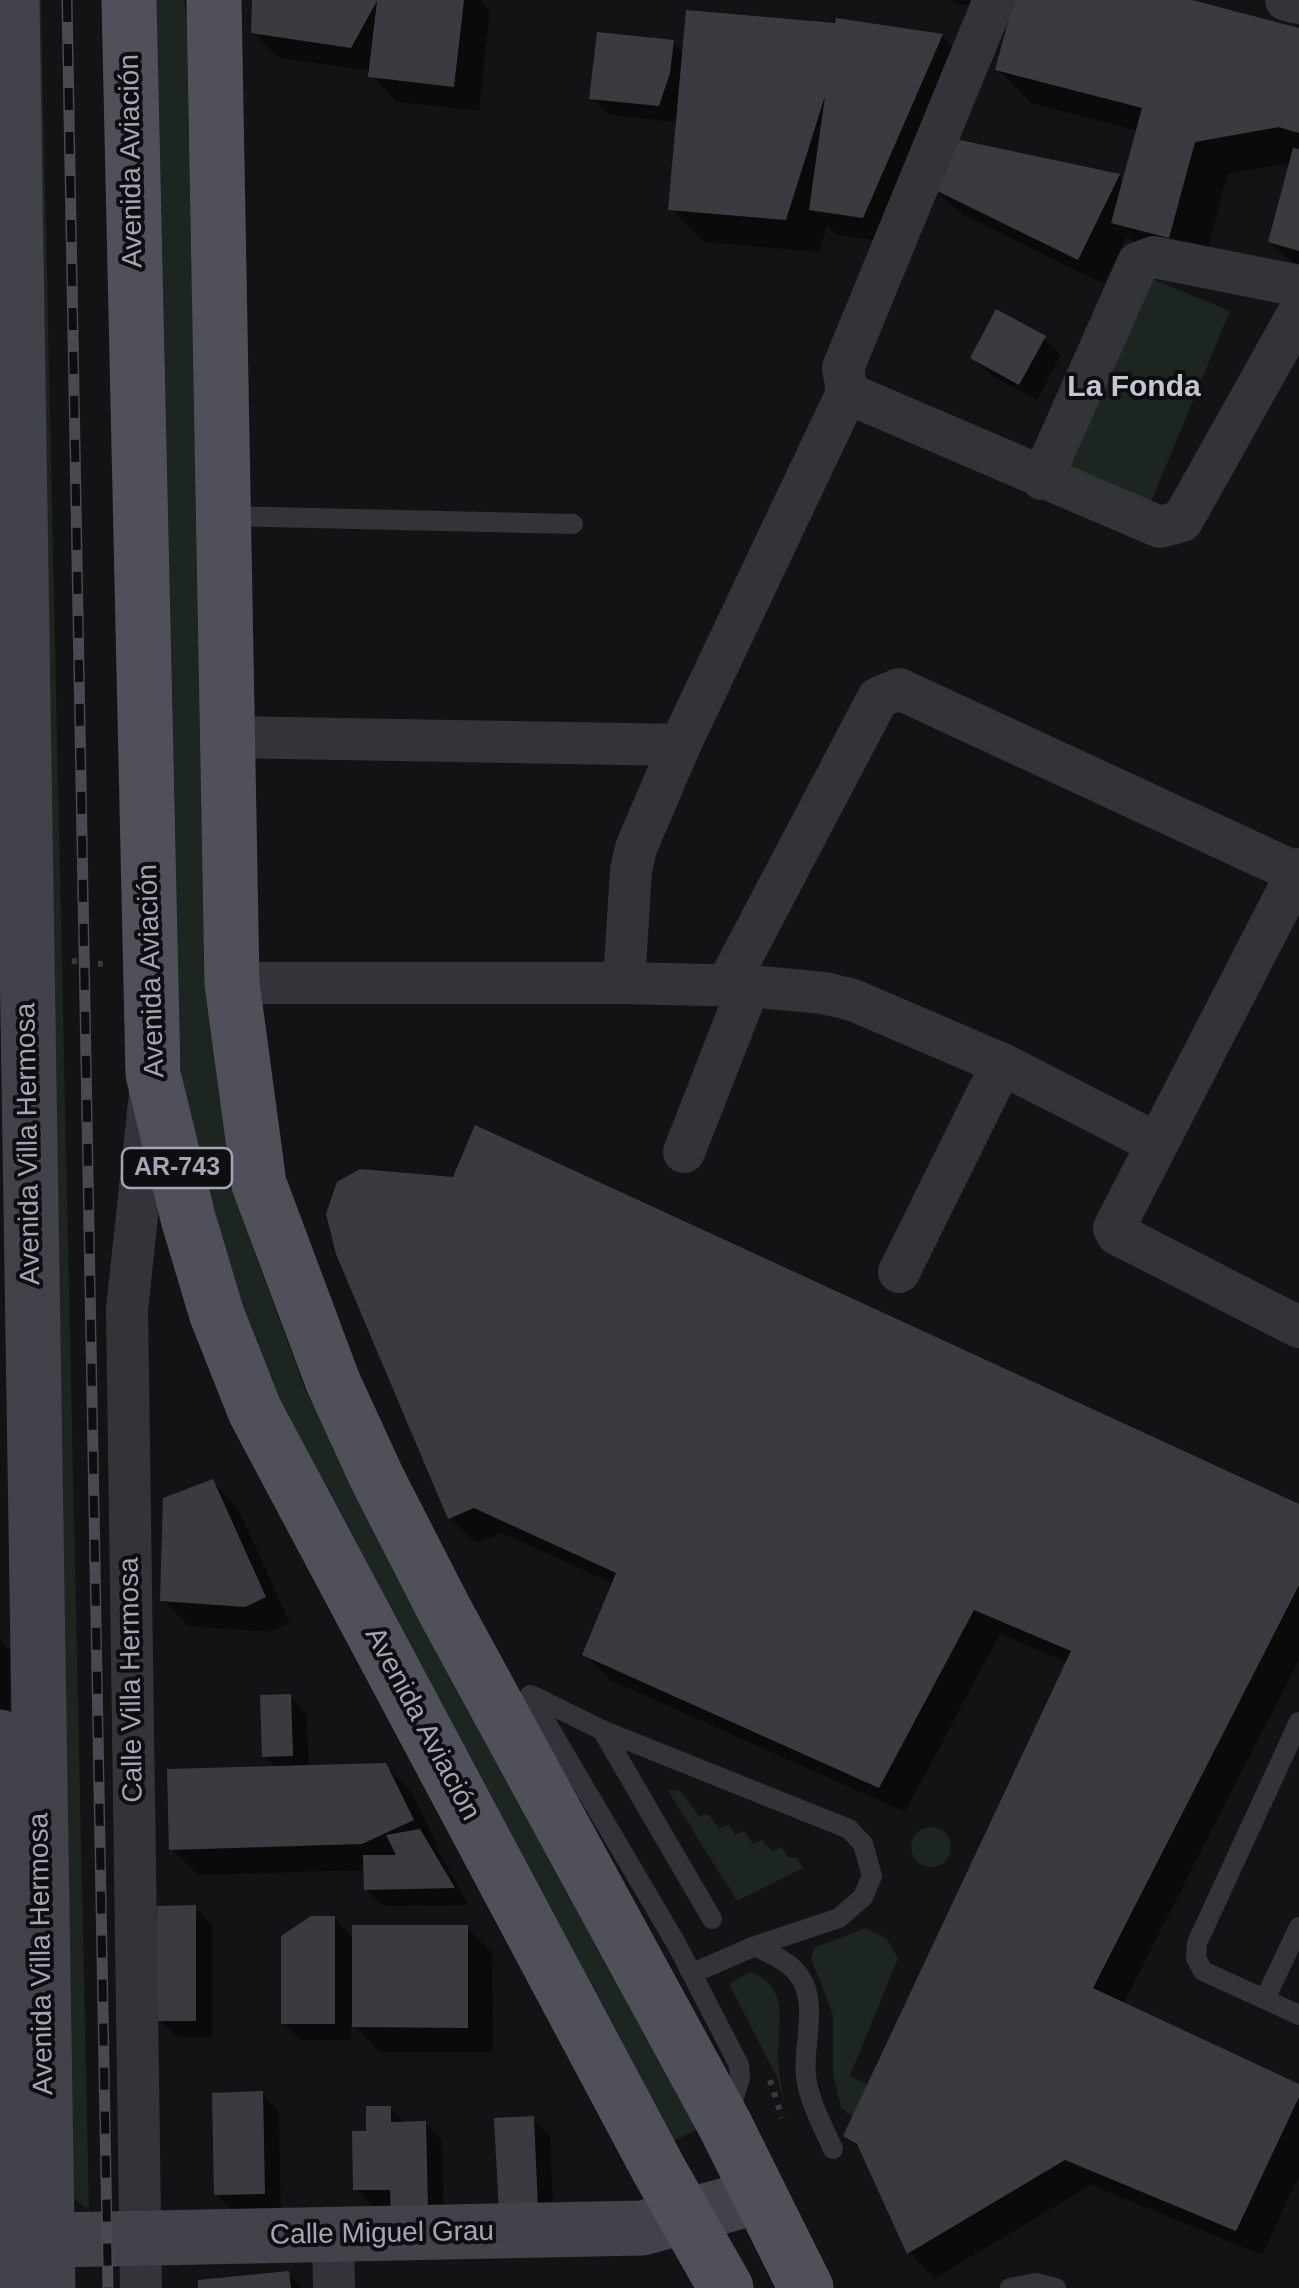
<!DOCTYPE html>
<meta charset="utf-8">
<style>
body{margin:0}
canvas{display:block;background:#131315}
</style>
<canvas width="1299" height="2288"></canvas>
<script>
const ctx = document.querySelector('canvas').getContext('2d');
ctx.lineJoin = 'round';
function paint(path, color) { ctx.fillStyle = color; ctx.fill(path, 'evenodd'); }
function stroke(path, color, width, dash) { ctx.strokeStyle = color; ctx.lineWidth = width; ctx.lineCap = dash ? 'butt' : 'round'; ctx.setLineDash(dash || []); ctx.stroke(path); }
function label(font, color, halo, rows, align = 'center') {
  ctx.font = font + ' Helvetica,sans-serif'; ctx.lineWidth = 8; ctx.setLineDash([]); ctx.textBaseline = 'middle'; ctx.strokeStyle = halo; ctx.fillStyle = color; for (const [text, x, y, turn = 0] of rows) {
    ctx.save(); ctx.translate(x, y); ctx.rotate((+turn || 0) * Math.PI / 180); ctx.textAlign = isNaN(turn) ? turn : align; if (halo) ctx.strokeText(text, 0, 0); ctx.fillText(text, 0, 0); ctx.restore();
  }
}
const green = new Path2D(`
 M31,0h10l48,2210 -28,-22z
 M152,0h32l5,34 22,990 14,116 28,108 53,144 394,736 -30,15 -393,-735 -57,-151 -30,-119 -14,-111z
 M1117,265l113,46 -82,198 -112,-47z
 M667,1789l13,2 19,25 9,-2 11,14 10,-3 6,10 9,-4 9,13 9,-4 10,11 9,-4 8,11 7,-1 7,11 -66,33z
 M911 1847a20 20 0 1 1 40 0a20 20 0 1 1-40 0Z
 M865,1928l21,10 12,20 -48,118 22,11 -11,35 -20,-14 -8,-35v-58l-22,-57 3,-10z
 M750,1972c39,13 29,50 28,83 0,16 4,32 6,48l-7,-26 -48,-93z`);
const shadow = new Path2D(`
 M255,0h225l10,10 -11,101 -82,-9 -26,-26v-5l-92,-13 -26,-26z
 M951,0h36v5l-32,-1z
 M1016,0h166l117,31v237l-29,-26 22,-79 -64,11 -26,96 -55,-14 -20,-20 -23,48 -145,-71 -25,-25 22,-46 163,34 6,6 13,-51 -107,-28 -33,-33z
 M942,36l25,25 -79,181 -51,-7 -10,-10 -8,27 -115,-10 -33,-33 7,-87 -69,-7 -17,-17 81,-56 11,12z
 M1044,338l17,17 -24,45 -47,-25 -17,-17z
 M339,1253l960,254v153l-176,344 176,83v89l-37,79 -171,-70 -156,93 -26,-26 -45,-99 -18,-18 222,-472 -68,-29 -95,178 -295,-132 -25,-26 29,-70 -112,-51 -26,10 -26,-26z
 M213,1482l25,26 52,115 -19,9 -83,-6 -25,-26z
 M0,1640l10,10 -1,160h-9z
 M290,1696l17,18 2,54 76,-3 26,26 27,55 -2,1 33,58 -86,1 -17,-17v-19l-168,5 -26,-26 105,-81 -13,-12z
 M195,1908l17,17v112h-35l-17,-17z
 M334,1918l20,21 113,-12 25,26 1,99h-113l-29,-29v17h-50l-17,-17z
 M262,2094l17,17 2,99 -48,1 -17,-17z
 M390,2108l16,16 19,-1 17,18 2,86 -71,-20 -17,-18 13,-56z
 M533,2119l17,17 4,89 -35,2z
 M288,2274l15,14h-102z`);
const building = new Path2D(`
 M252,0h212l-10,87 -86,-10 9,-76 -26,47 -100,-15z
 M1014,0h178l107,28v105l-20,-6 -84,15 -26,96 -58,-15 31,-115 -147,-38z
 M686,10l149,13 1,-5 107,16 -80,184 -54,-8 16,-114 -39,124 -118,-10z
 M597,32l77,8 -4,33 -11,33 -70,-7z
 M955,139l165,35 -42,86 -147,-72z
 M1293,148l6,1v102l-31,-9z
 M996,309l50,27 -27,49 -49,-27z
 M475,1125l824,379v81l-206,403 206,96v13l-63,134 -171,-71 -158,94 -50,-110 -14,-8 228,-485 -97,-41 -95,178 -297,-133 34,-82 -142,-65 -26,11 -112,-265 -10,-40 11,-32 23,-13 93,8z
 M213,1479l53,118 -21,10 -85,-6 3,-103z
 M291,1694l2,62 -31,1 -2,-62z
 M386,1763l28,57 -52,24 -193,6 -2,-81z
 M420,1829l35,59 -91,2 -1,-35h33l-10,-20z
 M196,1905v116h-39v-115z
 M311,1916h24v108h-54v-88z
 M352,1925h116v103l-116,-1z
 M263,2091l2,103 -51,1 -2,-102z
 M366,2106h25v16l35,-1 2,90 -37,1 -1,-22h-37l-1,-59h14z
 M534,2116l4,93 -39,2 -5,-93z
 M289,2271l2,17h-93v-8z`);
const path = new Path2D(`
 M72,961l32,3
 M770,2080l12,38`);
const lane = new Path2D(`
 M225,516l348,8
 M530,1695l147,250 62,120 1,13 -11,35
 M533,1696l69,34 247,99 14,15 9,32 -9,21 -24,21 -84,28 -62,27
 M1299,1722l-102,221 -1,15 7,13 96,44
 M602,1730l110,189
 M755,1946c11,6 24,11 34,19 35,28 13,74 17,111 3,26 17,50 27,73
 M1265,1999l34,-72
 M1010,2288l25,-5 21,5`);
const street = new Path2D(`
 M1286,0l13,3
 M847,393l313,134 22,-6 117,-209
 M1042,479l96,-216 16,-6 145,29
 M228,737l452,8
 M1299,869l-185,359 3,6 182,93
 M232,983h392l125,3 75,7 29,7 149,64 154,79
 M624,983l7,-113 5,-22 44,-103 167,-352 -4,-25 151,-368
 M727,985l151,-287 21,-9 398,184
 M684,1152l65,-166
 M899,1272l103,-208
 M333,2236l1,52
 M141,2288l-14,-979 23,-215`);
const secondary = new Path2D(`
 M12,0l36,2288
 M0,1737l8,551
 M7,2241l635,-13 118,-32`);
const primary = new Path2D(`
 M129,0l24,1074 35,144 29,97 38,96 404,759 67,118
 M214,0l18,983 27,201 74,198 44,96 68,133 280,514 81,163`);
const rail = new Path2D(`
 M67,0l41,2288`);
const shields = [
 [177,1168,110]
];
const shieldNames = [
 ["AR-743",177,1168]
];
const streetNames = [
 ["Avenida Aviación",132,161,-91],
 ["Avenida Aviación",152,971,-92],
 ["Avenida Villa Hermosa",29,1144,-91],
 ["Calle Villa Hermosa",132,1680,-91],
 ["Avenida Aviación",422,1724,62],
 ["Avenida Villa Hermosa",42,1954,-91],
 ["Calle Miguel Grau",382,2234,-1]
];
const neighbourhoodNames = [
 ["La Fonda",1134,388]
];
paint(green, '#1c251f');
paint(shadow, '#0007');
paint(building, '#3a3a40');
stroke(path, '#393a41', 6, [5, 8]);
stroke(lane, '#33333a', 20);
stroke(street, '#33333a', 42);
stroke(secondary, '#41424a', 55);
stroke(primary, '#4f5059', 55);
stroke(rail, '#484951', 11);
stroke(rail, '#0e0e10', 8, [22]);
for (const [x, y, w] of shields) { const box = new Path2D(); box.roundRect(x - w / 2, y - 20, w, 40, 8); ctx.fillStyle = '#0e0e10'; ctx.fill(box); stroke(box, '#a3a6b7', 2.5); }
label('bold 25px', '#a3a6b7', null, shieldNames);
label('28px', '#a3a6b7', '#0e0e10', streetNames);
label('bold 30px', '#c4c6d2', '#0e0e10', neighbourhoodNames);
</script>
